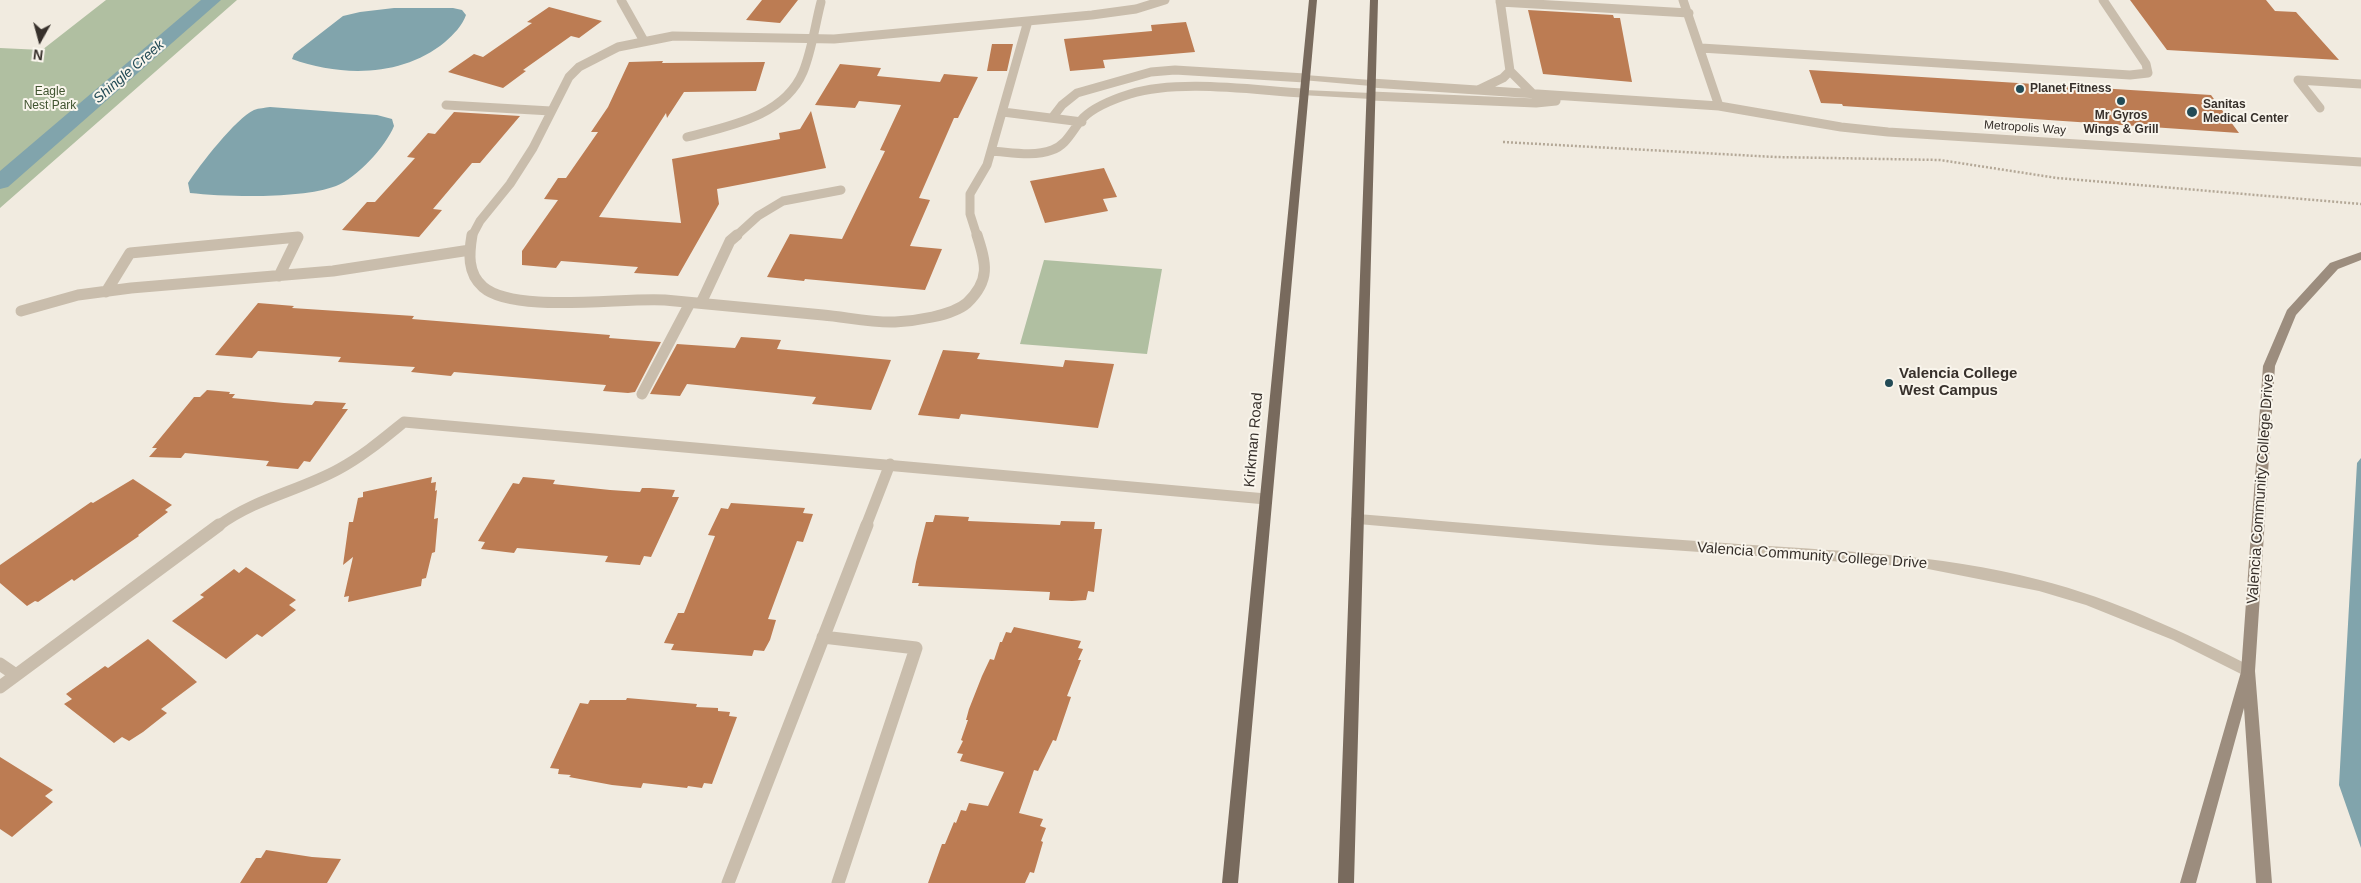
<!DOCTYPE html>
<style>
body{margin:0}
#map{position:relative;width:2361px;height:883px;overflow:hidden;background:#f1ebe0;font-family:Arial,sans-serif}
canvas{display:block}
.north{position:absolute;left:15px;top:15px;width:50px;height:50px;-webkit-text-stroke:4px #f9f5ec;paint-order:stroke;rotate:187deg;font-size:14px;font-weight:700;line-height:20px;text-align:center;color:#37302b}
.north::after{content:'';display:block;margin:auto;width:18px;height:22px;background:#37302b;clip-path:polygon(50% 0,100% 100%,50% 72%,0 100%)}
</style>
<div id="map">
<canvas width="2361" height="883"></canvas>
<div class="north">N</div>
</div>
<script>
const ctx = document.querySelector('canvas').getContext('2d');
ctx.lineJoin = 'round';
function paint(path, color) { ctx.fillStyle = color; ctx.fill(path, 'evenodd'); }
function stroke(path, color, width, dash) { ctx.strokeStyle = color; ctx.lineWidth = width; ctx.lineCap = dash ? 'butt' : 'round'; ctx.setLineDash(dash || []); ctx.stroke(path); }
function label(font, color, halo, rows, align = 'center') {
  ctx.font = font + ' Arial,sans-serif'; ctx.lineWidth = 4; ctx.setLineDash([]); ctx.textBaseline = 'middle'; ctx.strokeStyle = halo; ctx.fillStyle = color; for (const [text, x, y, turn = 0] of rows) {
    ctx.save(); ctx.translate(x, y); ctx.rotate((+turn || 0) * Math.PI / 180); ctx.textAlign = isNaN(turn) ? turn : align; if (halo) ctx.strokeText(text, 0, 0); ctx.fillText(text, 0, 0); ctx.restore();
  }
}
const green = new Path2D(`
 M106,0h131l-237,208v-160l42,2z
 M1044,260l118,9 -15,85 -127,-10z`);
const water = new Path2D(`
 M394,8h59l9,2 4,5c-4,11 -12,19 -21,27 -42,35 -104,35 -153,17l2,-5 49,-38 17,-4z
 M270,107l107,8 15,4 2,7c-8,20 -37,52 -58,60 -34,13 -109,11 -146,7l-2,-10c11,-17 48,-65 66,-73 5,-2 11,-2 16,-3z
 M2361,458v390l-22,-63 18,-322z`);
const canal = new Path2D(`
 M201,0h20l-213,187 -8,2v-18z`);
const building = new Path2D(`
 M762,0h36l-18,23 -34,-3z
 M2130,0h136l9,11 21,1 43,48 -172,-10z
 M549,7l53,14 -23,17 -8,-2 -48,34 3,1 -23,17 -55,-16 26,-18 9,3 49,-34 -5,-1z
 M1528,10l85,5 1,3h6l12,64 -89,-8z
 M1186,22l9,30 -92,8 2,8 -35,3 -6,-32 88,-8 -1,-6z
 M992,44h21l-6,27h-20z
 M663,61l-1,2 103,-1 -9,29 -72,1 -17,26 -1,-5 -67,104 82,6 -9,-64 108,-20 -1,-6 21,-4 11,-18 15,57 -109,21 2,15 -41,72 -44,-3 4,-6 -77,-6 -5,7 -34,-3v-14l36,-51 -14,-1 14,-21h8l32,-46h-7l17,-25 21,-45z
 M840,64l41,4 -4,8 63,6 4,-8 34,3 -20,41h-4l-35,80 11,2 -20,46 32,3 -17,41 -120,-11 -1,2 -37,-4 23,-43 52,5 43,-88 -5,-1 21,-45 -42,-4 -4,7 -40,-3z
 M1809,70l402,25 28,38 -396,-27 -1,-2 -21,-1z
 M454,112l66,4 -40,47h-8l-39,46 9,1 -23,27 -77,-7 25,-28h8l40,-44 -8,-1 21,-24 7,1z
 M1104,168l13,29 -14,2 5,12 -63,12 -15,-42z
 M258,303l36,3 -2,2 122,8 -2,3 198,16 -1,3 52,4 -26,50 -7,1 -25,-2 3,-6 -152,-13 -3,4 -40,-4 4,-5 -77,-5 3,-5 -83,-6 -6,7 -37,-3z
 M741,337l40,3 -4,9 114,11 -20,50 -59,-6 4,-7 -129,-13 -7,12 -30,-2 27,-50 58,4z
 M943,350l37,3 -3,6 86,8 2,-7 49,4 -16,64 -137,-14 -2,5 -41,-4z
 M207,390l23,2 -1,2h6l-3,4 52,5 28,2 3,-4 31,2 -4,6h6l-38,53 -6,-1 -6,8 -32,-3 3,-5 -84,-8 -4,5 -32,-1 8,-9h-5l42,-51h6z
 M432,477l-1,6 5,-1 -1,9 2,-1 -3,29 4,-1 -3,34 -3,1 -6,25 -4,1 -1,7 -73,16 1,-6 -5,1 9,-40 -10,8 6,-43h4l5,-24 5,-1v-5z
 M523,477l32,3 -2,4 57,6 30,2 2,-4h8l25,2 -3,7h7l-28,60 -7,-1 -4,9 -35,-3 3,-6 -91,-8 -3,5 -33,-4 4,-7 -7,-1 12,-20 23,-38 6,1z
 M133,479l39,26 -7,5 3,2 -30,23 1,1 -65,45 -2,-2 -34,23 -3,-1 -8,5 -27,-23v-18l91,-63 2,1z
 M731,503l74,5 -2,5 10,1 -10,28 -6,-1 -29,78 8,1 -6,20 -6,11 -10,-1 -2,6 -81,-6 3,-6 -10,-1 14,-30h6l31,-77 -7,-1 13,-27 7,1z
 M935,515l34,2 -1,4 92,4 1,-4 34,1 -1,7h8l-8,63 -6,-1 -2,9 -14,1 -23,-1 1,-8 -132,-6 1,-3h-7l4,-21 10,-40h7z
 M246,567l50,33 -7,5 7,5 -34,27 -5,-3 -31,25 -54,-38 32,-24 -4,-2 34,-26 5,4z
 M1014,627l67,14 -3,7 5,1 -5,11h3l-14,36 4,1 -15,44 -3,-1 -15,31 -4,-1 -15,43 24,6 -3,7 6,2 -5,13 2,1 -9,31 -4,-1 -5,11h-97l14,-39h3l9,-22 2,1 5,-13 5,1 3,-8 19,3 16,-34 -44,-11 3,-7 -6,-1 6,-12 -2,-1 7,-20h-2l3,-11 13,-33 8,-17 4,1 6,-18h2l4,-10 5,1z
 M148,639l49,43 -36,27 6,4 -24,19 -14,9 -7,-4 -8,6 -50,-39 8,-5 -6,-5 39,-28 3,2z
 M627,698l70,6 -1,3 22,1v3l12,1 -1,4 8,1 -25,67 -8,-1 -2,5 -14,-2 -1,2 -44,-5 -2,5 -29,-3 -43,-8 2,-2 -13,-1 1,-5 -9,-1 30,-65 8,1 2,-4h36z
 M0,757l53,33 -8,6 8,6 -41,35 -12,-8z
 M266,850l46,7 29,2 -14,24h-87l16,-25h5z`);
const path = new Path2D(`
 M1503,142l272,15 165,3 117,18 304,26`);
const laneFar2 = new Path2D(`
 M621,0l23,41
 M1500,0l10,71 23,23
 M1683,0l36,106
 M1500,2l189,11
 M1701,48l429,27 18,-2 -2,-9 -43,-64
 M1371,83l348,23 122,21 47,5 473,30
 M1480,89l23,-11 7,-7
 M1371,96l165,7 20,-2
 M446,105l105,6
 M2320,108l-22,-28 63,4
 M1003,112l79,10
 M1052,118l10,-13 15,-12 74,-21 24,-2 130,8
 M687,137c41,-11 97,-20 116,-65 9,-22 12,-47 18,-70
 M991,151c19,1 42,6 61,-1 15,-5 20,-20 31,-32 12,-12 31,-19 47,-24 49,-15 122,-4 174,-1
 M472,236l8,-15 30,-37 23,-36 36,-71 10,-10 39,-20 55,-11 161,3 258,-24 44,-6 29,-9
 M736,236l22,-20 25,-15 58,-11
 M977,236l-7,-22v-20l17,-29 41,-144`);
const laneFar1 = new Path2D(`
 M472,235c-3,18 -5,38 11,52 31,27 140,10 182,13 53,5 106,10 158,15 23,2 49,8 72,7 19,-1 57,-6 72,-19 24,-23 19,-40 10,-68
 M106,292l24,-39 168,-16 -19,39
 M701,303l29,-62 7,-6
 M21,311l57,-16 53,-7 202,-17 137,-21
 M642,394l48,-91
 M218,526c38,-28 81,-35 121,-57 24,-13 44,-30 65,-47l862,77
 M866,526l24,-62`);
const lane = new Path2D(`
 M823,637l93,11 -78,235
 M0,664l16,11
 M0,687l219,-162
 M728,883l139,-358`);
const street = new Path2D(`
 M1305,75l66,5 5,3 -5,3 -69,-6 -2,-2z
 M1304,90l67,3 5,3 -5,3 -70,-4 -2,-2z
 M1358,514c122,10 245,21 367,29 106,8 213,10 315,37 75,19 145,53 213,87l2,4 -2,4 -5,2 -5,-2 -70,-35 -87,-35 -47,-14 -121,-24 -320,-22 -240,-21 -5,-1 -2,-4 2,-4z`);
const secondary = new Path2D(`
 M2361,252v8l-23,9 -42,46 -21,51 -20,305 17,212h-16l-12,-175 -48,175h-16l61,-211 22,-306 24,-56 43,-47z`);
const primary = new Path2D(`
 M1309,0h8l-79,883h-16z
 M1370,0h8l-24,883h-16z`);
const markers = [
 [2020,89,5,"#234b56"],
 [2121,101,5,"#234b56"],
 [2192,112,6,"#234b56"],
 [1889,383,5,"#234b56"]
];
const farPoinames = [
 ["Planet Fitness",2030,89],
 ["Sanitas",2203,105],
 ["Medical Center",2203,119],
 ["Mr Gyros",2121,116,"center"],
 ["Wings & Grill",2121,130,"center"]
];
const farParknames = [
 ["Eagle",50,92],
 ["Nest Park",50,106]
];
const farStreetnames = [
 ["Metropolis Way",2025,128,4]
];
const farWaternames = [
 ["Shingle Creek",129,72,-41]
];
const poiNames = [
 ["Valencia College",1899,374],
 ["West Campus",1899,391]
];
const streetNames = [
 ["Kirkman Road",1254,440,-85],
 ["Valencia Community College Drive",2261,489,-86],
 ["Valencia Community College Drive",1812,556,4]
];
paint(green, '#b0bfa1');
paint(water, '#81a4ac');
paint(canal, '#81a4ac');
paint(building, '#bc7c53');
stroke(path, '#b4a897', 2.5, [2, 2]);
stroke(laneFar2, '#c9bdac', 9);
stroke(laneFar1, '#c9bdac', 11);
stroke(lane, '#c9bdac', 13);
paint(street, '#c9bdac');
paint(secondary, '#9c8d7e');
paint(primary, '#786a5d');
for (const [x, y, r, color] of markers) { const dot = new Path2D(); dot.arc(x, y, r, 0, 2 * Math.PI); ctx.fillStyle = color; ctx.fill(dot); stroke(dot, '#f9f5ec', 2); }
label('bold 12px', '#37302b', '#f9f5ec', farPoinames, 'left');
label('12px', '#415430', '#f9f5ec', farParknames);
label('12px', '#37302b', '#f9f5ec', farStreetnames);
label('italic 14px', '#234b56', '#f9f5ec', farWaternames);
label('bold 15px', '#37302b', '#f9f5ec', poiNames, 'left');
label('15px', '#37302b', '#f9f5ec', streetNames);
</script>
